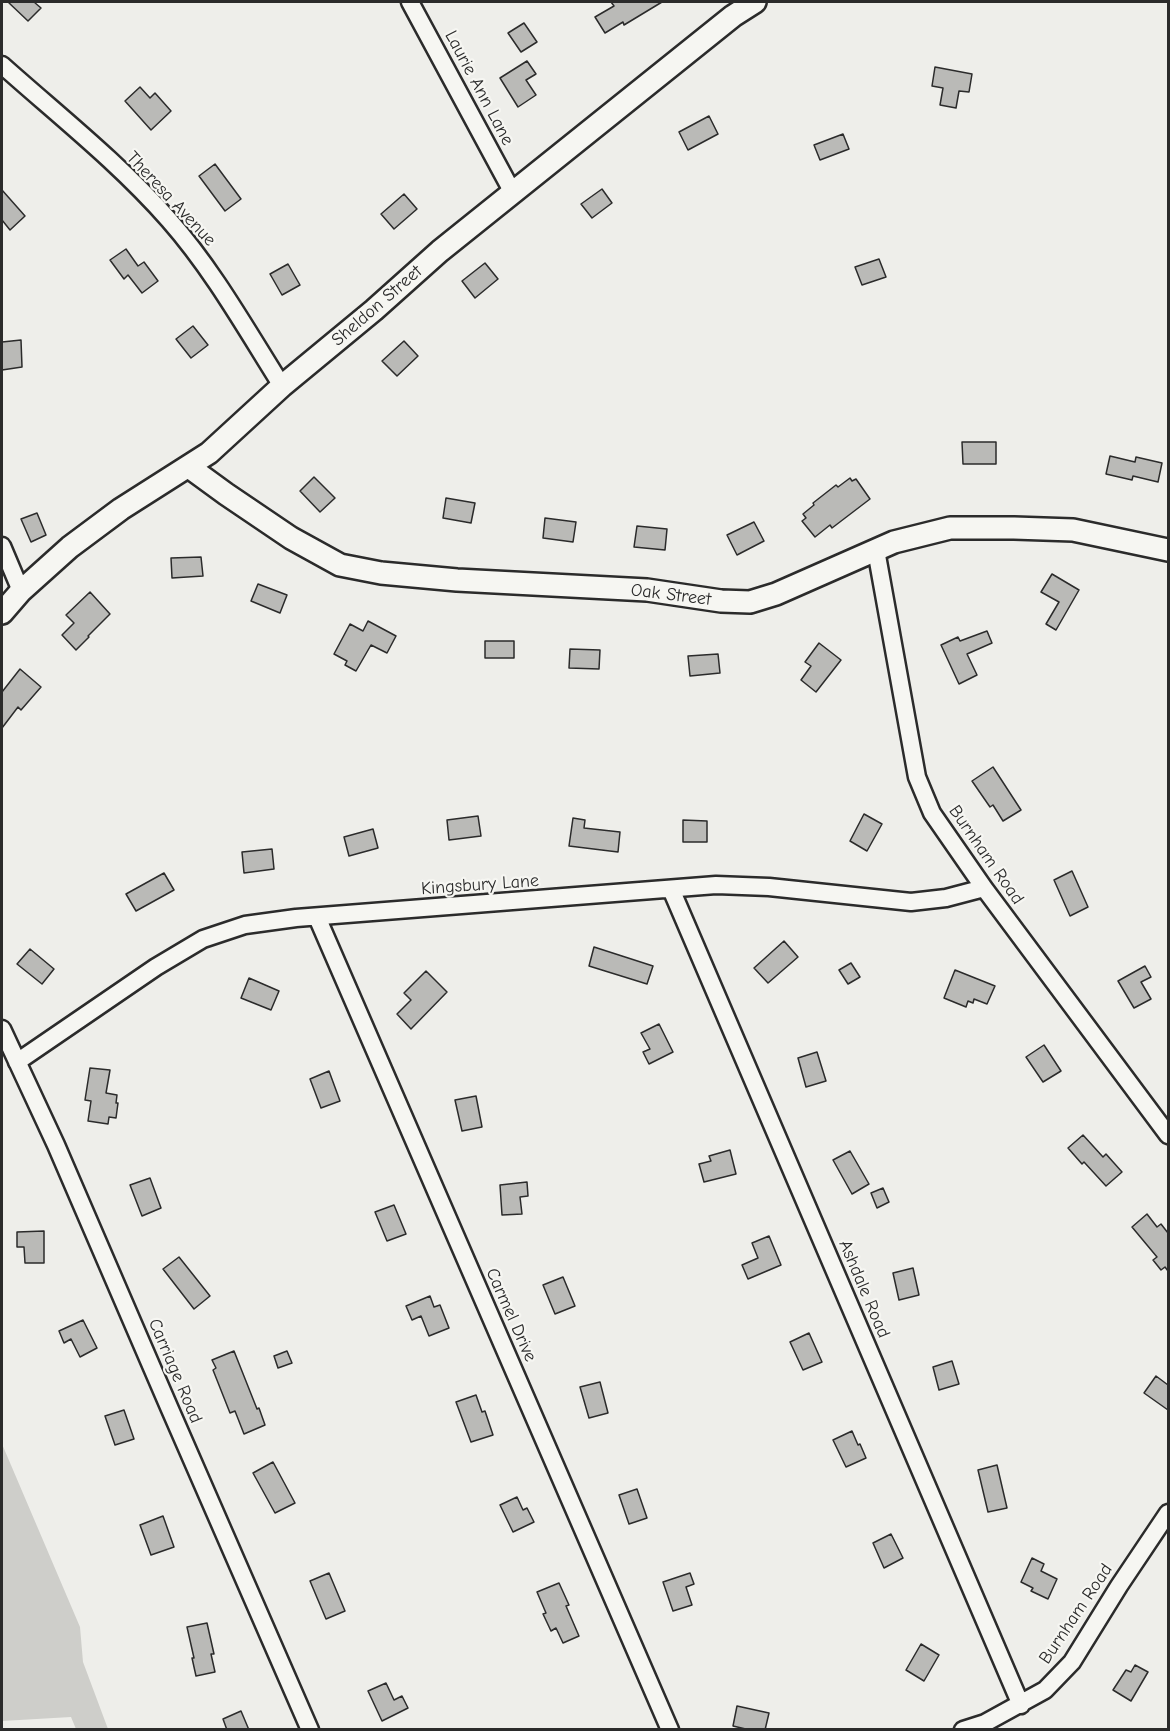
<!DOCTYPE html>
<style>
body{margin:0}
#map{position:relative;width:1170px;height:1731px;overflow:hidden;background:#eeeeea;font-family:"Comic Neue",sans-serif}
canvas{display:block}
.frame{position:absolute;inset:0;border:3px solid #2b2b2b;pointer-events:none}
</style>
<div id="map">
<canvas width="1170" height="1731"></canvas>
<div class="frame"></div>
</div>
<script>
const ctx = document.querySelector('canvas').getContext('2d');
ctx.lineJoin = 'round';
function paint(path, color) { ctx.fillStyle = color; ctx.fill(path, 'evenodd'); }
function stroke(path, color, width, dash) { ctx.strokeStyle = color; ctx.lineWidth = width; ctx.lineCap = dash ? 'butt' : 'round'; ctx.setLineDash(dash || []); ctx.stroke(path); }
function label(font, color, halo, rows, align = 'center') {
  ctx.font = font + ' "Comic Neue",sans-serif'; ctx.lineWidth = 4.5; ctx.setLineDash([]); ctx.textBaseline = 'middle'; ctx.strokeStyle = halo; ctx.fillStyle = color; for (const [text, x, y, turn = 0] of rows) {
    ctx.save(); ctx.translate(x, y); ctx.rotate((+turn || 0) * Math.PI / 180); ctx.textAlign = isNaN(turn) ? turn : align; if (halo) ctx.strokeText(text, 0, 0); ctx.fillText(text, 0, 0); ctx.restore();
  }
}
const green = new Path2D(`
 M2,1444l78,183 3,35 25,67h-32l-5,-12 -69,4z`);
const building = new Path2D(`
 M8,2h26l7,6 -13,13z
 M611,2h51l-38,23 -1,-3 -18,11 -10,-16 19,-11z
 M524,23l13,19 -16,10 -13,-19z
 M527,61l9,13 -10,6 10,15 -18,12 -18,-29z
 M935,67l37,7 -3,18 -10,-1 -3,17 -16,-3 3,-17 -11,-2z
 M140,87l10,11 5,-5 16,18 -20,19 -26,-29z
 M709,116l9,18 -30,16 -9,-18z
 M843,134l6,15 -29,11 -6,-15z
 M215,164l26,35 -16,12 -26,-35z
 M602,189l10,14 -20,15 -11,-14z
 M2,190l23,26 -15,14 -8,-10z
 M404,194l13,15 -23,20 -13,-15z
 M126,249l12,17 6,-4 14,19 -16,12 -14,-18 -4,4 -14,-19z
 M879,259l7,18 -24,8 -7,-18z
 M485,263l13,16 -23,19 -13,-17z
 M288,264l12,21 -18,10 -12,-21z
 M193,326l15,19 -17,13 -15,-19z
 M21,340l1,27 -20,3v-28z
 M404,341l14,15 -21,20 -15,-15z
 M962,442h34v22h-33z
 M1110,456l25,6 1,-5 26,6 -4,19 -25,-6 -1,4 -26,-6z
 M314,477l21,21 -15,14 -20,-21z
 M850,478l2,3 4,-2 14,20 -38,29 -2,-3 -15,12 -13,-16 4,-3 -3,-4 11,-9 -1,-2 23,-18 2,2z
 M446,498l29,5 -4,20 -28,-5z
 M37,513l9,22 -15,7 -10,-23z
 M545,518l31,4 -3,20 -30,-4z
 M754,522l10,19 -27,14 -10,-20z
 M637,526l30,3 -2,21 -31,-3z
 M201,557l2,19 -31,2 -1,-20z
 M1052,574l27,16 -23,40 -10,-6 13,-22 -18,-10z
 M258,584l29,11 -7,18 -29,-12z
 M90,592l20,22 -22,22 1,1 -13,13 -14,-15 12,-12 -8,-8z
 M368,621l28,15 -9,17 -16,-8 -15,26 -11,-6 2,-4 -13,-7 16,-30 13,7z
 M987,631l5,12 -25,11 10,21 -18,9 -18,-39 17,-8 2,4z
 M485,641h29v17h-29z
 M819,643l22,17 -25,32 -15,-12 10,-14 -6,-4z
 M570,649l30,1 -1,19 -30,-1z
 M718,654l2,19 -30,3 -2,-20z
 M20,669l21,18 -20,23 -3,-3 -16,21v-36z
 M993,767l28,43 -18,11 -10,-16 -3,2 -18,-26z
 M864,814l18,10 -15,27 -17,-10z
 M478,816l3,20 -32,4 -2,-20z
 M573,818l12,2 -1,8 36,4 -2,20 -49,-6z
 M683,820l24,1v21h-24z
 M373,829l5,19 -29,8 -5,-19z
 M272,849l2,20 -30,4 -2,-21z
 M1072,871l16,36 -18,9 -16,-36z
 M164,873l10,17 -38,21 -10,-17z
 M784,941l14,16 -30,26 -14,-15z
 M594,947l59,19 -6,18 -58,-18z
 M30,949l24,20 -12,15 -25,-20z
 M851,963l9,14 -12,7 -9,-14z
 M1145,966l6,11 -10,5 10,17 -17,9 -16,-27z
 M955,970l40,16 -8,18 -13,-5 -1,4 -5,-2 -2,6 -22,-9z
 M426,971l21,21 -36,37 -14,-15 14,-14 -7,-7z
 M249,978l30,13 -8,19 -30,-12z
 M659,1024l14,28 -24,12 -6,-12 7,-3 -9,-16z
 M1044,1045l17,26 -18,11 -17,-25z
 M817,1052l9,29 -20,6 -8,-29z
 M90,1068l20,2 -4,23 11,2 -1,8h2l-2,15 -7,-1 -1,7 -20,-3 3,-20 -6,-1z
 M329,1071l11,30 -19,7 -11,-29z
 M476,1096l6,31 -20,4 -7,-31z
 M1083,1135l20,22 3,-3 16,18 -16,14 -22,-24 -2,2 -14,-16z
 M730,1150l6,24 -32,8 -5,-18 12,-3 -2,-5z
 M850,1151l19,33 -17,10 -19,-34z
 M150,1178l11,30 -19,8 -12,-31z
 M527,1182l1,14 -8,1 2,17 -20,1 -2,-30z
 M883,1188l6,14 -12,6 -6,-15z
 M394,1205l12,29 -19,7 -12,-29z
 M1147,1214l10,13 4,-3 7,9v38l-3,-4 -4,3 -8,-10 4,-3 -25,-30z
 M44,1231v32h-19l-1,-16h-7v-15z
 M769,1236l12,29 -33,14 -6,-14 16,-7 -6,-15z
 M179,1257l31,39 -16,13 -31,-40z
 M913,1268l6,27 -20,5 -6,-27z
 M563,1277l12,29 -20,8 -12,-29z
 M430,1296l4,11 6,-2 9,23 -20,8 -8,-20 -9,4 -6,-14z
 M83,1320l14,28 -17,9 -9,-18 -7,4 -5,-12z
 M809,1333l13,29 -19,8 -13,-28z
 M234,1351l23,58 2,-1 6,17 -21,9 -9,-23 -5,2 -17,-43 3,-2 -4,-8z
 M287,1351l5,12 -14,5 -4,-12z
 M952,1361l7,23 -20,6 -6,-23z
 M1156,1376l12,9v25l-24,-17z
 M600,1382l8,31 -19,5 -9,-31z
 M476,1395l6,17 3,-1 8,24 -22,7 -15,-40z
 M124,1410l10,29 -19,6 -10,-29z
 M852,1431l6,14 2,-1 6,14 -20,9 -13,-27z
 M273,1462l22,41 -20,10 -22,-40z
 M997,1465l10,43 -19,4 -10,-42z
 M637,1489l10,29 -18,6 -10,-29z
 M517,1497l6,13 4,-2 7,14 -21,10 -13,-27z
 M163,1516l11,31 -23,8 -11,-30z
 M891,1534l12,24 -19,10 -11,-25z
 M1032,1558l12,6 -3,7 16,8 -9,20 -17,-8 2,-3 -12,-6z
 M329,1573l16,38 -19,8 -16,-38z
 M690,1573l4,11 -8,3 6,18 -19,6 -10,-29z
 M559,1583l10,22 -3,1 13,30 -16,7 -7,-15 -5,3 -8,-17 3,-1 -9,-21z
 M207,1623l7,31h-3l4,18 -19,4 -4,-18h2l-7,-31z
 M921,1644l18,11 -15,26 -18,-11z
 M1135,1665l13,7 -17,29 -18,-11 13,-20 5,2z
 M386,1683l8,17 8,-4 6,12 -26,13 -14,-30z
 M737,1706l32,7 -4,17h-15l-17,-4z
 M241,1711l8,19h-22l-4,-11z`);
const minor = new Path2D(`
 M410,2l103,191
 M2,65c56,50 117,98 167,155 44,50 77,109 113,166
 M2,546l19,45
 M876,550l41,227 15,36 52,75 184,247
 M671,889l350,816
 M317,917l353,813
 M2,1029l54,116 113,262 141,323
 M17,1062l139,-95 47,-28 42,-14 51,-7 420,-33 53,2 142,15 35,-4 38,-10
 M963,1730l22,-7 60,-33 27,-28 47,-76 49,-73`);
const tertiary = new Path2D(`
 M189,467l37,27 65,44 49,27 41,8 76,7 190,10 74,11 29,1 26,-8 118,-52 56,-14h64l59,2 95,20
 M2,613l19,-22 49,-44 51,-38 88,-56 73,-67 92,-76 66,-59 293,-235 22,-14`);
const streetNames = [
 ["Laurie Ann Lane",479,88,62],
 ["Theresa Avenue",171,199,47],
 ["Sheldon Street",377,306,-41],
 ["Oak Street",671,595,7],
 ["Burnham Road",986,855,55],
 ["Kingsbury Lane",480,885,-4],
 ["Ashdale Road",864,1289,67],
 ["Carmel Drive",511,1315,66],
 ["Carriage Road",175,1371,67],
 ["Burnham Road",1076,1614,-56]
];
paint(green, '#cececa');
paint(building, '#babab7');
stroke(building, '#2b2b2b', 1.5);
stroke(minor, '#2b2b2b', 21);
stroke(tertiary, '#2b2b2b', 26);
stroke(minor, '#f6f6f2', 16);
stroke(tertiary, '#f6f6f2', 21);
label('18px', '#2b2b2b', '#f6f6f2', streetNames);
</script>
